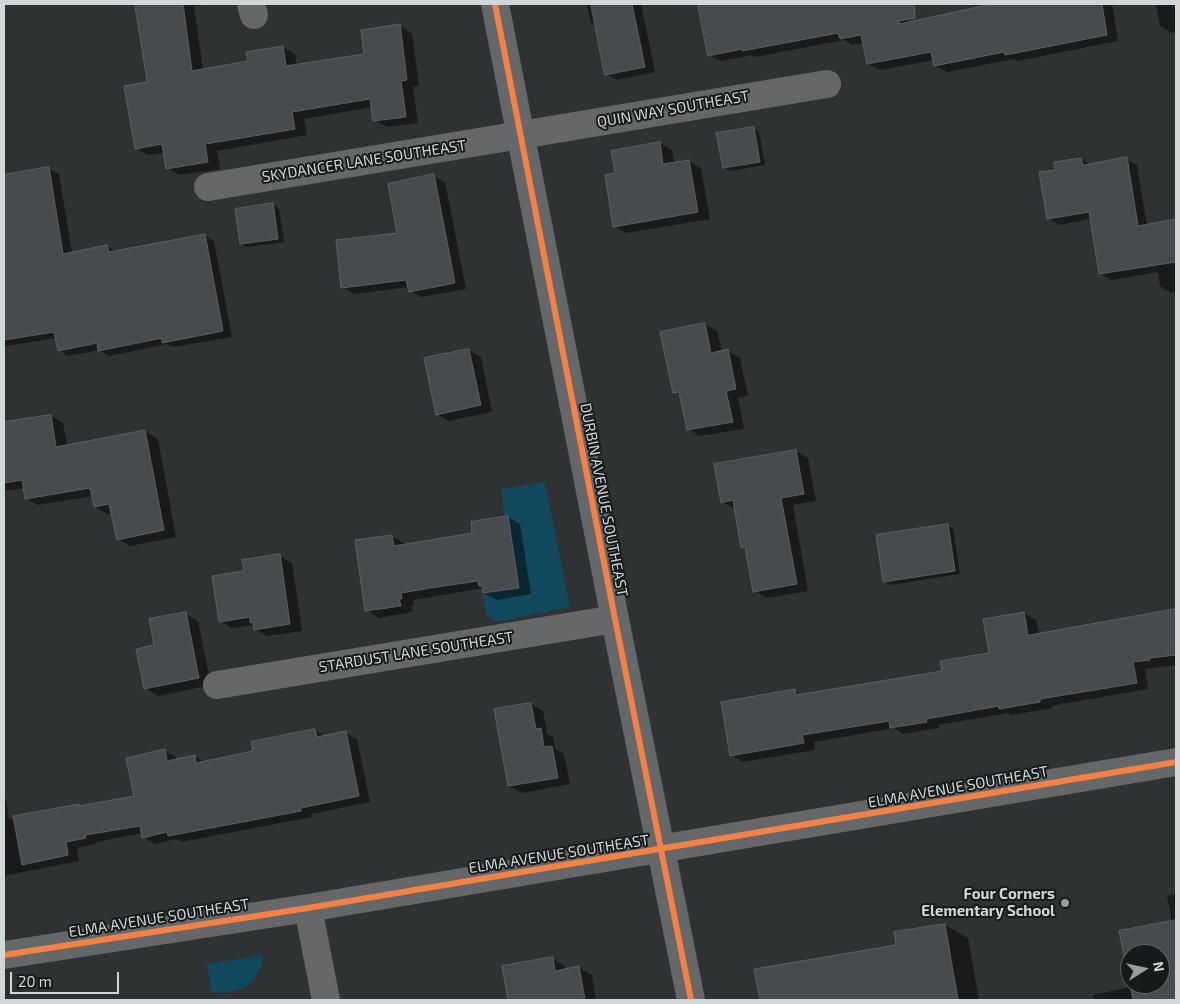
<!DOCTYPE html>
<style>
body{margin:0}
#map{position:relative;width:1180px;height:1004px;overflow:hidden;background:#2e3233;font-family:"Exo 2",sans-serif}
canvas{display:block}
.frame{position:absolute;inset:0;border:5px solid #d1d6d9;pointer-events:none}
.north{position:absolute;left:1120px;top:944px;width:50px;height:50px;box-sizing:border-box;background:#161a1b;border:1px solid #616567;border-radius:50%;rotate:80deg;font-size:14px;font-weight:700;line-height:20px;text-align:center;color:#d1d6d9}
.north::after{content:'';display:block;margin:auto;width:18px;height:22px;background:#989d9f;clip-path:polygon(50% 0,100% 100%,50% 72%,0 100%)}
.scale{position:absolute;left:10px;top:972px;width:109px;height:22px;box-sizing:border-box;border:2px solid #d1d6d9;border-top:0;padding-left:6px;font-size:15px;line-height:18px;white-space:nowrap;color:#d1d6d9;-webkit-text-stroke:4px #161a1b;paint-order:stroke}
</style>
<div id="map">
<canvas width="1180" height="1004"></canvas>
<div class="frame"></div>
<div class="north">N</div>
<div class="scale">20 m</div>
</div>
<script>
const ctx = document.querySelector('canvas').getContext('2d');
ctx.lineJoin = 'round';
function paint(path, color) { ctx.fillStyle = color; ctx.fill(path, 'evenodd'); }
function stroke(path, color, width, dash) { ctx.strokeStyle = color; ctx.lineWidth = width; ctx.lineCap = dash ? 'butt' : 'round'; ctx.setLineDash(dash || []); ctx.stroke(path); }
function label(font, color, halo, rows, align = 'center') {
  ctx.font = font + ' "Exo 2",sans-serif'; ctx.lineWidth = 4; ctx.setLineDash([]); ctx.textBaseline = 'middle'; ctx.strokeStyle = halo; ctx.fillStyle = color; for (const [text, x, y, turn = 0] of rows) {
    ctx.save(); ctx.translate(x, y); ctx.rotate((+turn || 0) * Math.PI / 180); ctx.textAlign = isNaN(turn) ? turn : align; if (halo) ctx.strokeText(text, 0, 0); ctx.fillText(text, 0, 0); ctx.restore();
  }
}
const green = new Path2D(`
 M545,482l25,125 -70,14 -7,-1 -7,-6 -3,-21 36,-6 -11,-71h-4l-3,-27z
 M263,955c-1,27 -27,43 -52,36l-4,-27z`);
const shadow = new Path2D(`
 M136,4h73l-15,2 9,64 46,-8 34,-15 12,7 2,12 68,-11 35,-29 12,7 7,53 -6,1 5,36 -31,4 -13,-7 -2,-13 -68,12 3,16 -90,16 3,18 -41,6 -12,-7 -3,-15 -16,2 -12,-7 12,-65z
 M587,4h54l14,68 -38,8 -11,-6 -10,-48 -5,-3z
 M700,4h194l5,26h2l-5,-26h9l3,19 88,-19h116l6,37 -101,20 -3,-2 -67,13 -12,-6 -1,-6 -54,10 -12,-6 -4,-21 -12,2 -8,-5 -89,17 -3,-2 -31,6 -12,-6z
 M1156,4h20v28l-4,1 -12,-7z
 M754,128l5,4 6,33 -35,6 -6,-3z
 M660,143l12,7 2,13 14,-2 13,7 9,51 -84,14 -12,-7z
 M1081,159l10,6 35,-6 11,6 10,60 29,-5v72l-5,1 -11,-7 -2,-14 -47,8 -11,-7 -9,-54 -32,6 -11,-7 8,-47z
 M49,169l10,5 13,79 35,-7 9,6 89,-17 9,6 18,96 -59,10 -6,-3 -58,12 -10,-6 -31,6 -9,-6 -3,-12 -50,8 -2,-1v-169z
 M434,176l11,6 21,107 -45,8 -11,-6 -1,-4 -55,7 -11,-7 56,-53z
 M273,205l6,3 5,34 -37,5 -6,-3z
 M705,324l12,7 5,21 6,-1 12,7 8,38 -10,2 6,31 -44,7 -12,-7 -7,-33 -7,-4z
 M468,350l13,7 11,55 -43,9 -12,-7z
 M51,416l12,7 4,23 78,-15 13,8 18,98 -46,9 -12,-7 -6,-26 -5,1 -12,-7 -2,-11 -55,9 -12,-7 -2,-10 -20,3v-68z
 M796,451l12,7 8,43 -23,4 15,86 -41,7 -13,-7 -7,-41 -5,-3 -7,-38 -13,-7z
 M508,517l12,7 11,70 -34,6 -13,-7v-5l-71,12 1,5h-3l1,7 -33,6 -12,-8 24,-74 13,7v2l69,-11z
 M947,525l6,4 7,45 -69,11 -6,-3z
 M279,556l13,7 10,68 -35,5 -12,-7 -1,-4 -22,3 -12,-7 26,-49z
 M1176,610v55l-31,4 3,20 -97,17 1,2 -40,7 -4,-2 -70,12 1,3 -36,6 -9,-6 -80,14 1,8 -72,12 -12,-7 64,-64 8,5 140,-24 47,-18 34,-41 12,7 3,14z
 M186,614l12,7 13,64 -53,11 -13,-8 11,-42z
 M531,704l12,7 4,23 6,3 2,12 9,5 6,30 -48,9 -13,-7z
 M315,730l11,7 20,-4 11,6 13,63 -59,12 1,3 -131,25 -5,-3 -21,5 -12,-7v-4l-47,9v2l-19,4 2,13 -75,15v-86l5,29 70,-14 3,2 53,-10 29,-46 12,6v3l19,-4 11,7 49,-11z
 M1176,894v106h-82l-1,-5 38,-8v-3h29v-30h-30v26l-10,-48 52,-10 -5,-26z
 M945,925l23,13 11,62h-218l-5,-30 141,-24 -2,-13z
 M553,959l12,7 1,4 13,-2 13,7 4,25h-86l-6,-33z`);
const building = new Path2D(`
 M135,4h48l9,67 56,-10 -2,-9 37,-6 3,20 78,-12 -3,-24 39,-6 7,56 -6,1 5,36 -33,4 -3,-22 -78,13 3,17 -90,15 3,18 -42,7 -4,-25 -27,5 -11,-63 23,-4z
 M591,4h41l13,63 -40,8z
 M698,4h216l1,14 -17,3 1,3 93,-20h110l5,31 -102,20 -1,-3 -70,14 -3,-14 -64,12 -6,-29 -21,4 -2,-6 -96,18v-2l-34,7z
 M754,127l6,35 -37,6 -7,-35z
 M660,142l3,22 26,-4 9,52 -85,15 -8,-52 10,-2 -4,-22z
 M1127,157l11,69 38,-7v43l-77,12 -10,-62 -42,7 -8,-47 16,-2 -1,-8 27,-4 2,7z
 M49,167l14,87 44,-9 2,7 96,-18 18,97 -61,12v-5l-64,13 -1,-8 -39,8 -4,-19 -50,8v-165z
 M434,174l21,109 -46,9 -3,-12 -65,8 -5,-48 61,-7 -9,-49z
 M273,203l5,36 -38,5 -5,-35z
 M705,323l6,30 17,-4 8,40 -10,2 7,31 -46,8 -8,-38 -6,1 -13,-61z
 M469,349l12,56 -45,10 -12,-57z
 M51,415l5,32 89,-17 19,100 -47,10 -8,-36 -15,3 -4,-19 -65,11 -3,-19 -18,3v-61z
 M796,450l8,44 -23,4 16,86 -44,8 -8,-45 -4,1 -8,-48 -12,3 -7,-39z
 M508,516l11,72 -36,5 -1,-7h-3l-1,-5 -48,7 -29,5 1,6h-3l2,7 -36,5 -10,-71 37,-5 2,11 78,-13 -1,-11z
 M948,524l7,47 -72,11 -7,-47z
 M280,554l10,70 -36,6 -1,-8 -3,1v-6l-31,5 -7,-46 32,-5 -2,-11z
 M1176,609v46l-26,3v2l-17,2 4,21 -97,16v3l-41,7v-3l-73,13 1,3 -37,6 -1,-7 -87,14 2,8 -74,13 -9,-54 74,-13 1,6 146,-24 -2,-10 49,-8 -6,-34 41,-7 4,23z
 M186,612l13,66 -55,11 -8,-40 18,-4 -5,-26z
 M531,703l5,26 5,-1 3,19 8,-1 6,32 -50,8 -14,-77z
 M315,729l2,8 29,-6 13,65 -58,12v3l-133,25 -1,-4 -25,6 -2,-12 -55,9 1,3 -20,4 2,13 -46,10 -9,-49 66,-12v2l55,-10 -8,-38 39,-9 2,12 28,-6 1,8 57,-12 -2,-9z
 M1176,920v80h-43l-14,-69zM1130,954h30v30h-30z
 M945,924l13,76h-198l-6,-31 142,-24 -2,-13z
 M553,957l2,14 24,-5 6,34h-77l-6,-34z`);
const street = new Path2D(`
 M251,4l3,11
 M495,4l120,615 76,381
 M208,187l619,-103
 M217,685l398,-66
 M308,908l18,92
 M4,955l304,-47 868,-146`);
const cycleway = new Path2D(`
 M495,4l120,615 76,381
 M4,955l304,-47 868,-146`);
const markers = [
 [1065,903,5,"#989d9f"]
];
const streetNames = [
 ["QUIN WAY SOUTHEAST",673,109,-10],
 ["SKYDANCER LANE SOUTHEAST",364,161,-9],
 ["DURBIN AVENUE SOUTHEAST",604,500,79],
 ["STARDUST LANE SOUTHEAST",416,652,-9],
 ["ELMA AVENUE SOUTHEAST",958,787,-10],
 ["ELMA AVENUE SOUTHEAST",559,854,-9],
 ["ELMA AVENUE SOUTHEAST",159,918,-9]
];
const poiNames = [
 ["Four Corners",1055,894],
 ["Elementary School",1055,911]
];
paint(green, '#11485d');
paint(shadow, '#0007');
paint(building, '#484b4d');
stroke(building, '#5c6061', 1);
stroke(street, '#656768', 28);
stroke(cycleway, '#f48246', 6);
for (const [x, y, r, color] of markers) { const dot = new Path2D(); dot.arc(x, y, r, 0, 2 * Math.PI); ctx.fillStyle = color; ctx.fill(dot); stroke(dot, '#161a1b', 2); }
label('15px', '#d1d6d9', '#161a1b', streetNames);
label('bold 15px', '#d1d6d9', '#161a1b', poiNames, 'right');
</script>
